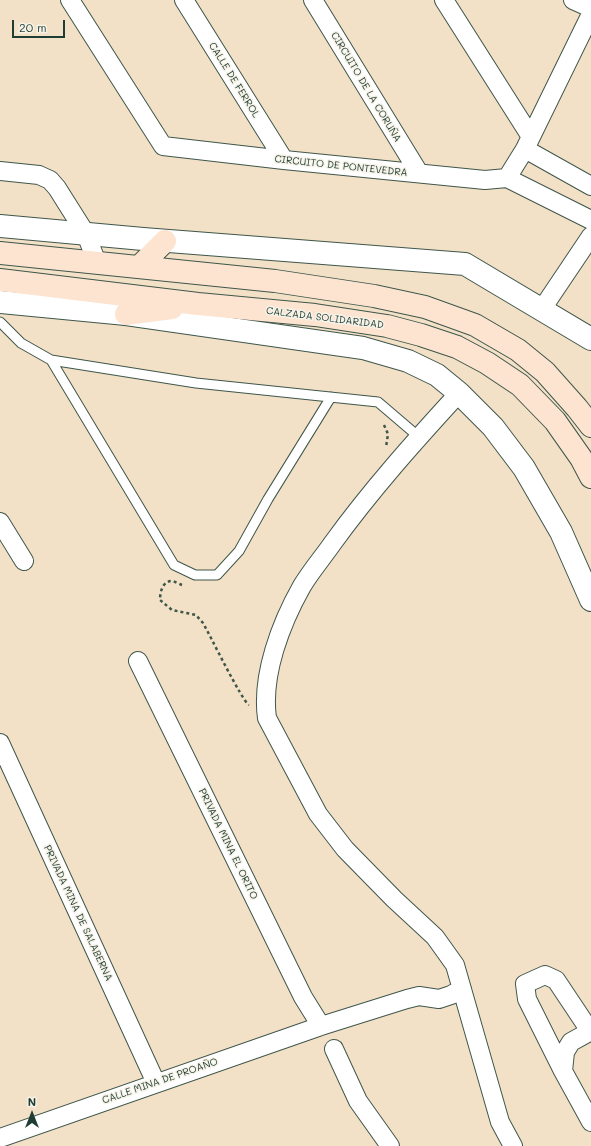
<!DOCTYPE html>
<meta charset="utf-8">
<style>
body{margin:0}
#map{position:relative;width:591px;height:1146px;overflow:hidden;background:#f3e1c7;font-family:Mali,sans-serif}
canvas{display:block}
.north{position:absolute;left:12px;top:1094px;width:40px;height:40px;-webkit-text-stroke:3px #f7f3e8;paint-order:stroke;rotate:0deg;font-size:11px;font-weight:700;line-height:16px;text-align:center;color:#1f3d34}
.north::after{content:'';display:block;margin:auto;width:14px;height:18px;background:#1f3d34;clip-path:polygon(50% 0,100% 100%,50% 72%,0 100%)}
.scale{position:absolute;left:12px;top:20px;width:53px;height:18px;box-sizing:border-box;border:2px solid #1f3d34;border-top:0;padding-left:5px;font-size:12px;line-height:14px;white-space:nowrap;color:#1f3d34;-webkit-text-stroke:3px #f7f3e8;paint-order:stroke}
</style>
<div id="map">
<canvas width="591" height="1146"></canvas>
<div class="north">N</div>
<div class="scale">20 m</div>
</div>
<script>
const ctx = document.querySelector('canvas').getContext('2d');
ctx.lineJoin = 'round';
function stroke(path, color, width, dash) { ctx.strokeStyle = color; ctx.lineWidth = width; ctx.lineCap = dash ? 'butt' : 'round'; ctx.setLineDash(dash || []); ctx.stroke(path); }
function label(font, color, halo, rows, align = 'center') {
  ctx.font = font + ' Mali,sans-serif'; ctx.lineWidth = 3; ctx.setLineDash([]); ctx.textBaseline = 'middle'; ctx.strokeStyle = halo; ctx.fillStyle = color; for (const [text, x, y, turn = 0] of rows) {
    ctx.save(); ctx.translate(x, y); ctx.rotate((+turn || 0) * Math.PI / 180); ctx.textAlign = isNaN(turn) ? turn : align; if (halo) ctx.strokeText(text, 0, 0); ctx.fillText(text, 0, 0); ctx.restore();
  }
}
const path = new Path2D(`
 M384,425l4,9 -2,13
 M182,585c-3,-1 -8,-4 -10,-4 -10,0 -12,12 -12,19l12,10 24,5 7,8c7,12 39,78 46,82`);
const service = new Path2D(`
 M0,322l21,21 30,17 123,205 21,10h22l22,-24 29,-52 63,-102
 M51,360l145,23 182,19 41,35`);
const minor = new Path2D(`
 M70,0l93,146 121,14 201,20 22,-2
 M184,0l100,160
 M313,0l106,173
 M444,0l87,137
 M573,0l18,8
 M525,149l66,37
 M0,171l39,4 11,5 7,8 29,46 11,29
 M507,178l18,-29 66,-135
 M507,178l84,42
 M542,309l49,-73
 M459,393c-44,48 -88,97 -127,151 -9,13 -21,27 -30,42 -21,37 -41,89 -35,132l51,96 27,35 49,50 41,38 20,28 45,157 13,24
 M0,522l24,39
 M138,661l165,336 18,29
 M0,743l156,340
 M591,1031l-20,11 -6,10 -2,19 28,51
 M334,1049l24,52 32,45
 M563,1071l-36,-72 -2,-15 20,-9 11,5 34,51
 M0,1138l321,-112 86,-27 12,-3 20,3 12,-4 11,-6`);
const tertiary = new Path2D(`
 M0,226l143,13 322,25 126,75
 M0,302l126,12 237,34 45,13 29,14 22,18 34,34 31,41 37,64 30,68`);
const secondary = new Path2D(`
 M0,253l275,28 99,15 51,11 50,18 43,25 27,22 32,36 14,18
 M139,267l26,-26
 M0,280l198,24 117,11 72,11 34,9 36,12 30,16 33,22 35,36 26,37 10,19
 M126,314l46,-6`);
const streetNames = [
 ["CALLE DE FERROL",234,80,58],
 ["CIRCUITO DE LA CORUÑA",366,87,59],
 ["CIRCUITO DE PONTEVEDRA",341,166,6],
 ["CALZADA SOLIDARIDAD",325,318,7],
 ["PRIVADA MINA EL ORITO",228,844,64],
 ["PRIVADA MINA DE SALABERNA",78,913,65],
 ["CALLE MINA DE PROAÑO",160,1081,-19]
];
stroke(service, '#3f564a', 11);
stroke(minor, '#3f564a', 20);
stroke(tertiary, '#3f564a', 24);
stroke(secondary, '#3f564a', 24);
stroke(path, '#3f564a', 2.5, [3, 3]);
stroke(service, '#fff', 9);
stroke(minor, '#fff', 18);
stroke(tertiary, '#fff', 22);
stroke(secondary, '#fde4d1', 22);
label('10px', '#1f3d34', '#f7f3e8', streetNames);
</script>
